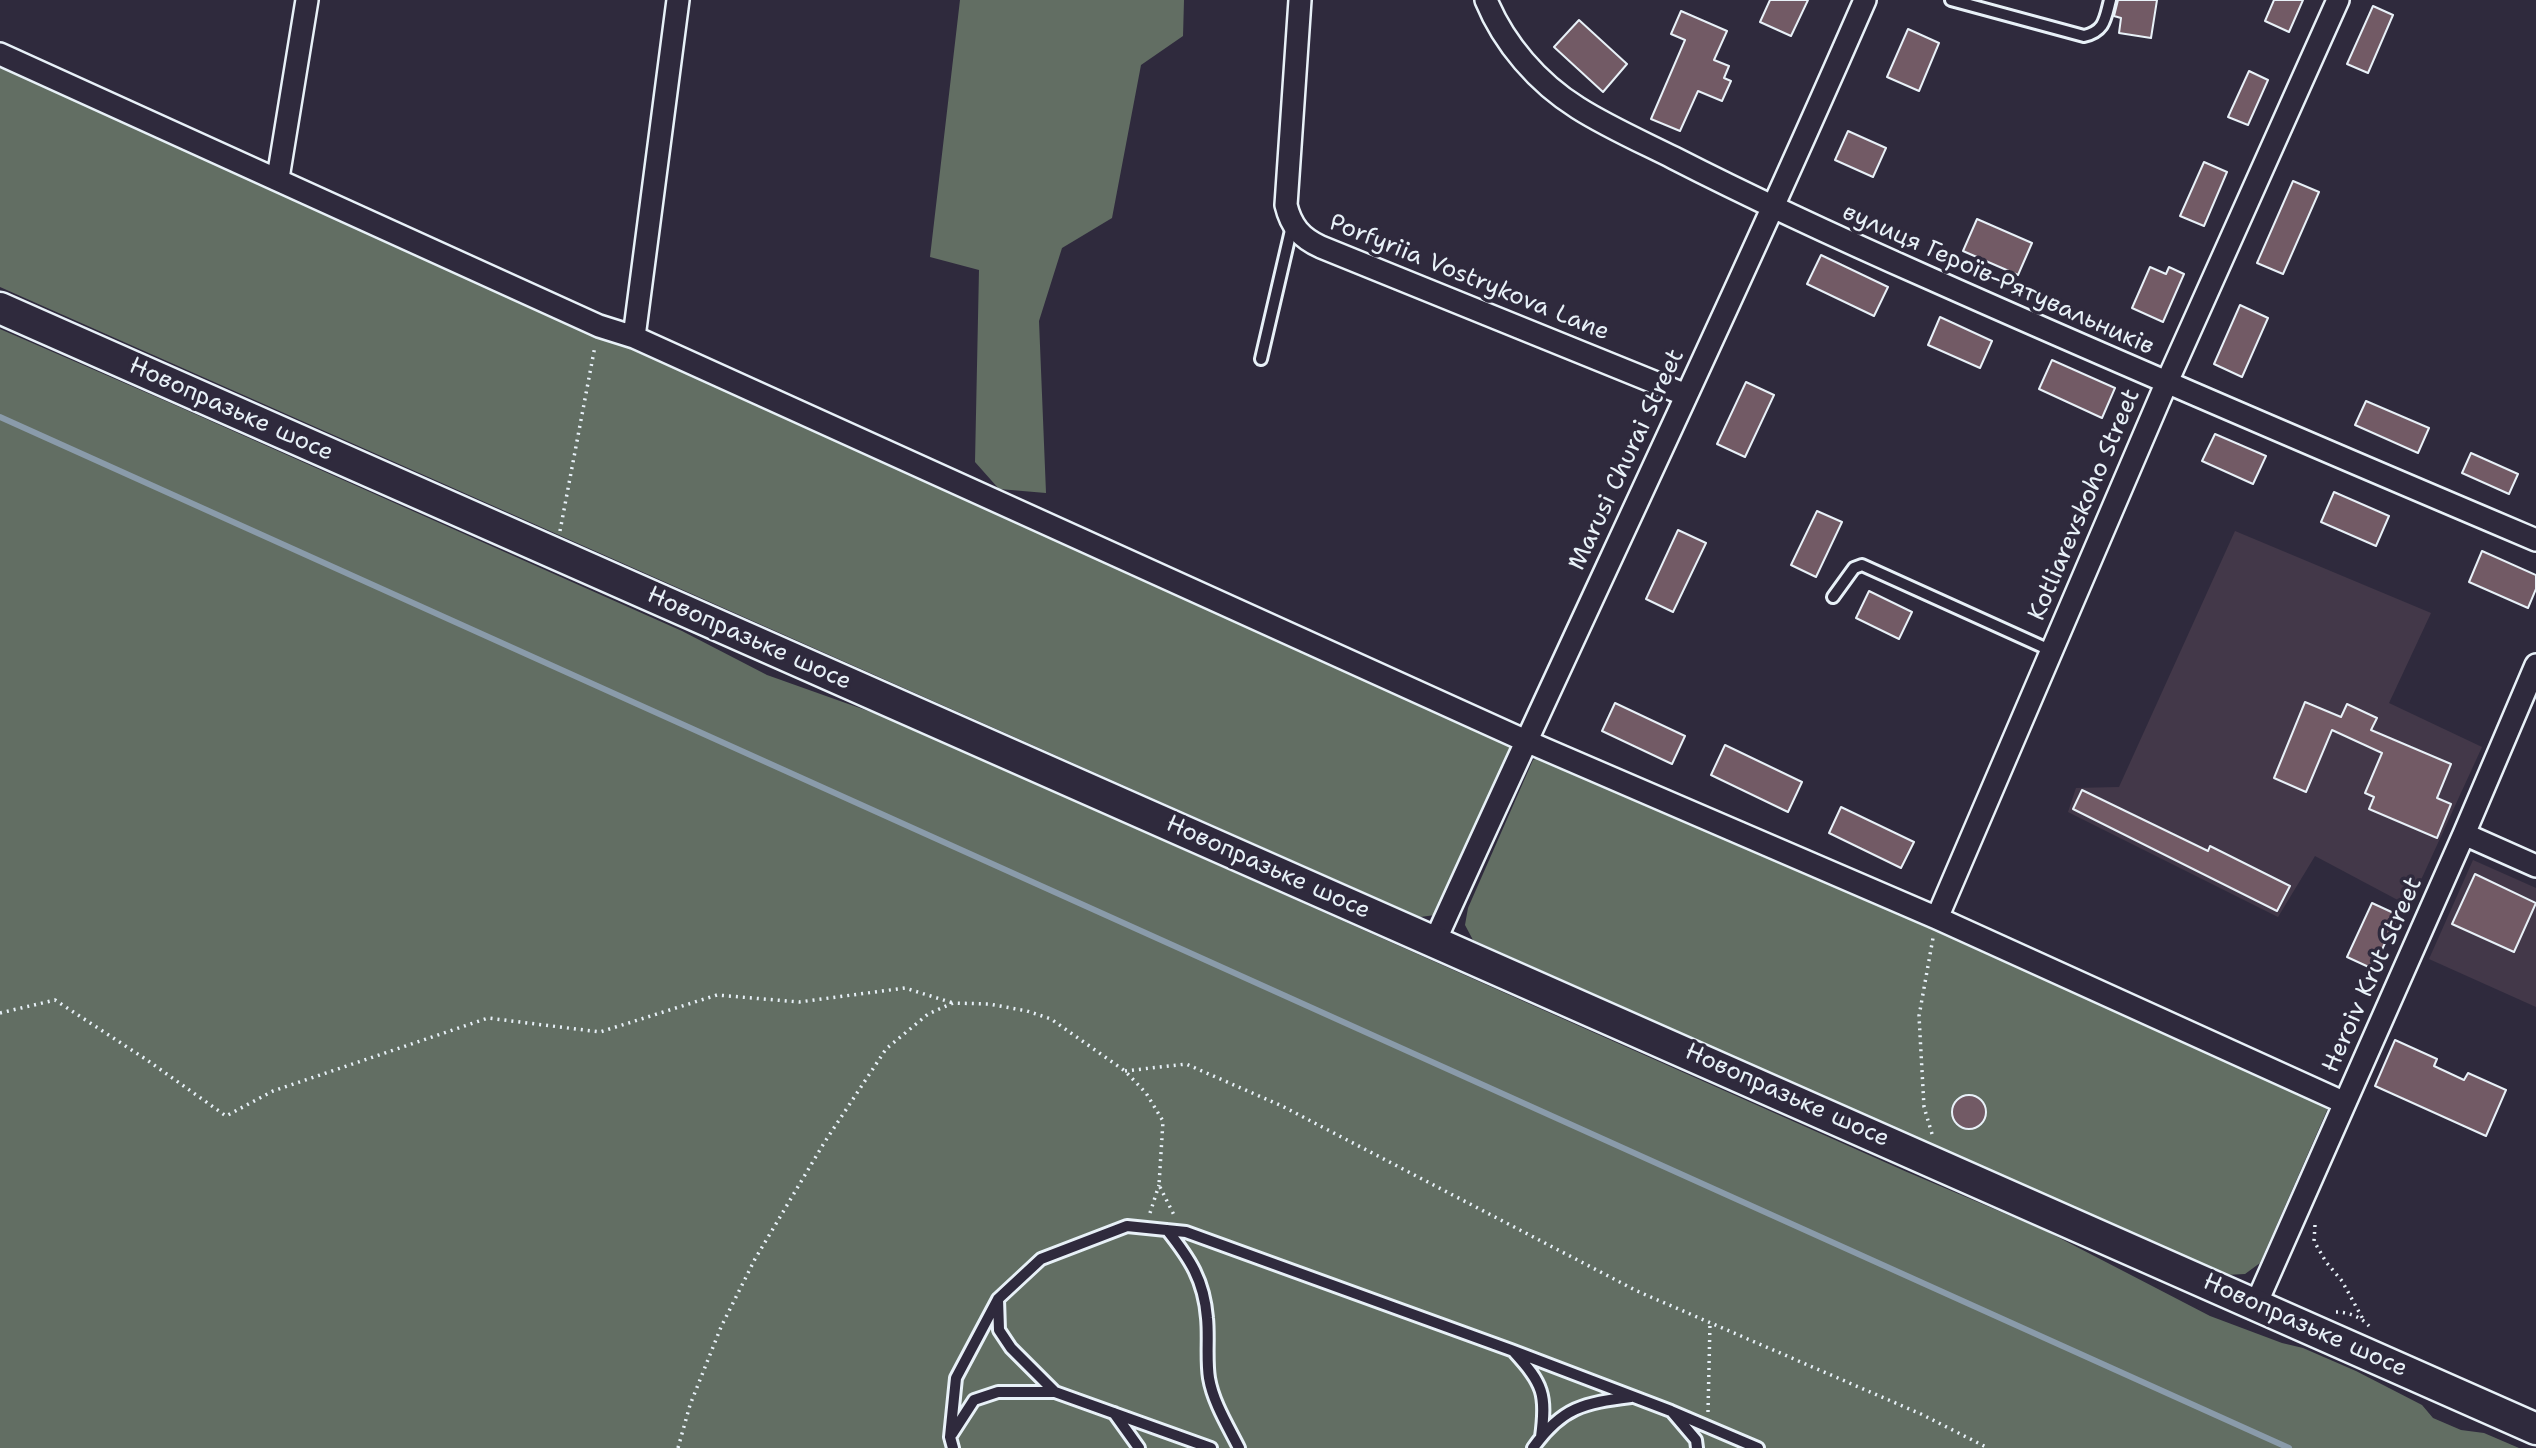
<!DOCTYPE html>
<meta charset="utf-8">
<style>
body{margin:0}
canvas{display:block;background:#2f2a3d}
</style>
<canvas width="2536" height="1448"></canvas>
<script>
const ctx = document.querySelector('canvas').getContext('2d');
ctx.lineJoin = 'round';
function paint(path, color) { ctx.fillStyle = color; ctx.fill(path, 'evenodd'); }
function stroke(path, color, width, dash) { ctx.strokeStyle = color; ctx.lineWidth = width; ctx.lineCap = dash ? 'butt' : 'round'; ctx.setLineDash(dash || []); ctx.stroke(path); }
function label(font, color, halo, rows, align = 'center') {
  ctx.font = font + ' "Shantell Sans",sans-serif'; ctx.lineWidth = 7; ctx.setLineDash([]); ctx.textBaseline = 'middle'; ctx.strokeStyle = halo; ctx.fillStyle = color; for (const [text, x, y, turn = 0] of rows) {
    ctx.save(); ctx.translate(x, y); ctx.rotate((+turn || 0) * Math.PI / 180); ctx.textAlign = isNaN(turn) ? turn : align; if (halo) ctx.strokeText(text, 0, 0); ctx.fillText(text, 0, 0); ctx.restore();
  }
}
const built = new Path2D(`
 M2235,531l196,82 -42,90 93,44 -73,159 -94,-50 -37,61 -210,-105 8,-24 43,-1z
 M2473,860l63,28v119l-107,-48z`);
const green = new Path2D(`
 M960,0h224l-1,36 -42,29 -29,153 -50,30 -23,73 7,172 -47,-4 -24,-27 4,-192 -49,-13z
 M0,63l637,282 879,399 -73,170 -23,3 -1420,-630z
 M0,329l168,73 514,229 85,44 118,42 1022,455 139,59 164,85 72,27 21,5 53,23 66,34 11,13 28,12 23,3 35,15h-2519z
 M1548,754l777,347 3,7 -68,155 -15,11 -20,1 -752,-335 -8,-15 3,-17 65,-148z`);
const stream = new Path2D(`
 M0,417l2289,1031`);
const building = new Path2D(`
 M1770,0h38l-17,36 -31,-14z
 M2118,0h39l-6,38 -32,-5 2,-15 -7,-2z
 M2274,0h29l-14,32 -24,-11z
 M2373,6l20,9 -25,58 -21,-9z
 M1681,11l46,20 -13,29 15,6 -5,12 7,3 -9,20 -24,-10 -18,40 -29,-12 34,-79 -14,-6z
 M1579,20l48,44 -24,28 -49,-45z
 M1908,29l31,14 -20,48 -32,-14z
 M2249,71l19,9 -20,45 -20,-8z
 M1848,131l38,17 -13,29 -38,-17z
 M2204,162l23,10 -23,54 -24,-10z
 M2293,181l26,11 -36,82 -26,-11z
 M1977,219l55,24 -14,32 -55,-24z
 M1821,255l67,32 -14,29 -67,-32z
 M2150,267l16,7 3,-7 15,7 -21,48 -31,-14z
 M2240,305l28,13 -26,59 -28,-13z
 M1940,317l52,24 -12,27 -52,-23z
 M2052,360l63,28 -13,30 -63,-29z
 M1746,382l28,13 -29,62 -28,-13z
 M2366,401l63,27 -11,25 -63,-28z
 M2215,434l51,22 -13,28 -51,-23z
 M2471,453l47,21 -9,20 -47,-21z
 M2334,492l55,24 -13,30 -55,-24z
 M1817,511l25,11 -26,55 -25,-12z
 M1678,530l28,13 -33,69 -27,-13z
 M2482,551l54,24v14l-8,19 -59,-26z
 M1869,591l43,21 -13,27 -43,-21z
 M2305,702l36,15 6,-13 30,14 -6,12 80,34 -14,34 14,6 -14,34 -68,-29 5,-12 -9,-4 17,-40 -50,-23 -26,62 -32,-14z
 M1615,703l70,33 -13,28 -70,-33z
 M1725,745l77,37 -14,30 -77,-37z
 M2082,790l126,61 2,-5 80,40 -13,25 -204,-102z
 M1841,807l73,35 -13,26 -72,-35z
 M2475,874l61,29 -22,49 -62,-28z
 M2372,903l26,12 -25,54 -26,-12z
 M2395,1040l42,19 -3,7 30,14 4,-7 38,17 -20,46 -111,-50z
 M1952 1112a17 17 0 1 1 34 0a17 17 0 1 1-34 0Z`);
const path = new Path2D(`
 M560,531l35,-185
 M0,1013l55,-13 92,60 79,56 47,-25 215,-73 112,14 117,-37 82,7 106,-14 48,15
 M1125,1071l61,-7 96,42 355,185 284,123 67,34
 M1932,1134l-8,-27 -5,-91 14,-78
 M1150,1213l9,-28
 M2315,1225l-1,16 12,21 16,19 22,40
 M2336,1312c12,0 25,5 33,14
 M1708,1412l2,-89
 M678,1448l12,-43 31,-78 34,-68 69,-116 62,-94 42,-35 25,-11 36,1 38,7 24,8 74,52 21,22 17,28 -4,64 16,32`);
const lane = new Path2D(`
 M1951,0l133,36c21,-5 21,-17 26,-36
 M1261,359l31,-133
 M1833,597l21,-29 8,-3 190,86
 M1167,1230c23,29 37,50 40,88 2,19 -1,41 2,60 4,24 19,48 30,70
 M998,1299l1,31 12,18 44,44
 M1514,1352c29,32 33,42 27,85
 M1114,1413l25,35
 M1673,1413l23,27 1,8
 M952,1434l22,-34 24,-8h57l156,56
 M953,1448l-3,-11 6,-59 42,-79 43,-40 86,-33 59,6 325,118 160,61 87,37
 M1533,1448c29,-41 51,-45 98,-51`);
const street = new Path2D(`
 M1300,0l-14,205c5,21 15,33 35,42l365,148
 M1486,0c18,44 52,83 92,108 30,19 64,34 96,50 84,43 169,82 255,120 202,90 404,176 607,262
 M0,54l599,272 35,11 892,404 411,177 408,185
 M278,178l29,-178
 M634,337l44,-337
 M2464,834l72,32
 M1937,918l229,-534 172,-384
 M1435,941c142,-314 292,-625 430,-941
 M2256,1304l208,-470 72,-169`);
const secondary = new Path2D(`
 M0,308l2536,1121`);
const streetNames = [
 ["Porfyriia Vostrykova Lane",1469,278,22],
 ["вулиця Героїв-Рятувальників",1998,280,24],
 ["Новопразьке шосе",231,410,24],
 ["Marusi Churai Street",1627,460,-65],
 ["Kotliarevskoho Street",2085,505,-67],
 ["Новопразьке шосе",749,639,24],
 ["Новопразьке шосе",1268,868,24],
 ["Heroiv Krut Street",2373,975,-66],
 ["Новопразьке шосе",1787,1096,24],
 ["Новопразьке шосе",2305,1326,24]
];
paint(built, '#433849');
paint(green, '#626e63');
stroke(stream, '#8a9baa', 6);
paint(building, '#725a65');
stroke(building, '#e8f1f8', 2);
stroke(lane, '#e8f1f8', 16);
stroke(street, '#e8f1f8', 26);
stroke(secondary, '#e8f1f8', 35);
stroke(path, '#e8f1f8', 3.5, [2, 5]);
stroke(lane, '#2f2a3d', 10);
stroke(street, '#2f2a3d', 21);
stroke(secondary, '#2f2a3d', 30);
label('24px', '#e8f1f8', '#2f2a3d', streetNames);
</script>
